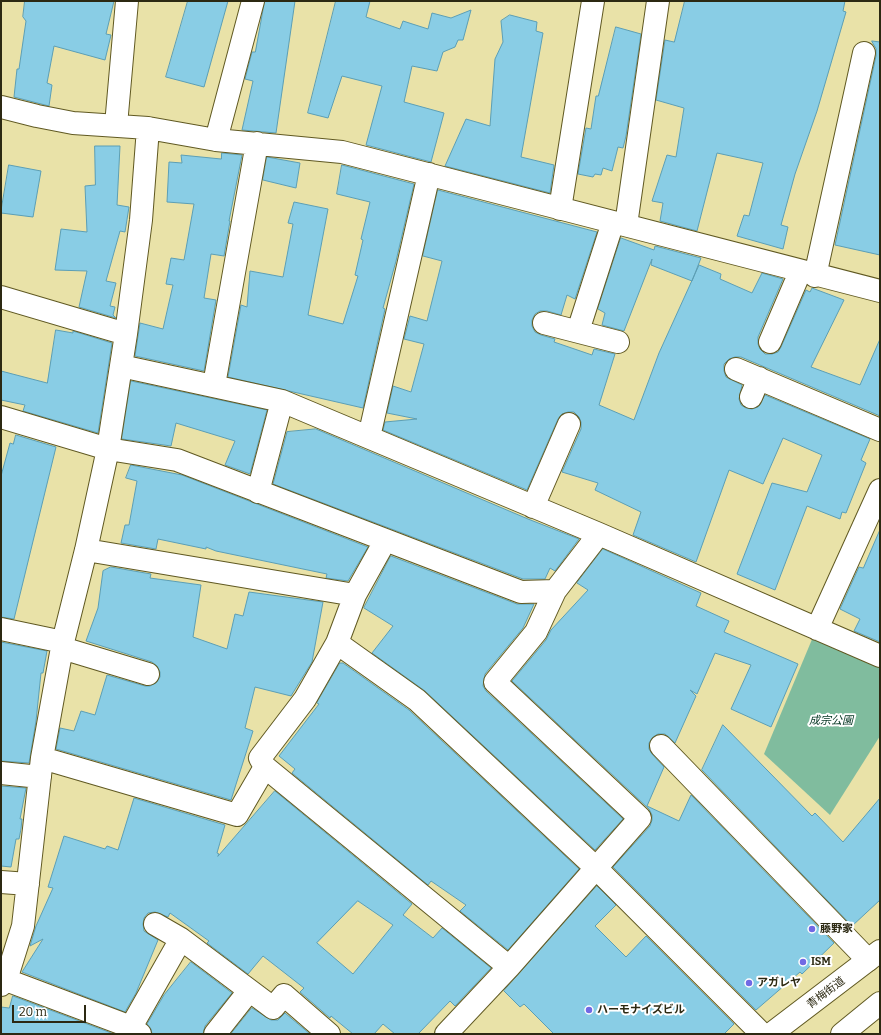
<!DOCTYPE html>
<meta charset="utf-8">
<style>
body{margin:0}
#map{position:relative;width:881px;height:1035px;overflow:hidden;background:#e9e2a8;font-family:Bitter,serif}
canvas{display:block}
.frame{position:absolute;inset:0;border:2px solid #2c2912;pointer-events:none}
.scale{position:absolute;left:12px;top:1005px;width:74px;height:18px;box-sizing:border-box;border:2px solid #2c2912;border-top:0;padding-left:5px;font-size:12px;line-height:14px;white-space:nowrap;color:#2c2912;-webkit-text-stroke:3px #fff;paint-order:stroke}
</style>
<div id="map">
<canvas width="881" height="1035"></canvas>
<div class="frame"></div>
<div class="scale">20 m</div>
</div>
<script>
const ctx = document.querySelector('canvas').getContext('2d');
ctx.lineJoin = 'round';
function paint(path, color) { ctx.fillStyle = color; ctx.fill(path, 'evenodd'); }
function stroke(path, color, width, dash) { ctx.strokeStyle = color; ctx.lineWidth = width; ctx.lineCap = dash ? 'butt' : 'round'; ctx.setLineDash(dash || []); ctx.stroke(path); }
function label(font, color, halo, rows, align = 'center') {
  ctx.font = font + ' Bitter,"Noto Sans JP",serif'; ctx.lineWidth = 4; ctx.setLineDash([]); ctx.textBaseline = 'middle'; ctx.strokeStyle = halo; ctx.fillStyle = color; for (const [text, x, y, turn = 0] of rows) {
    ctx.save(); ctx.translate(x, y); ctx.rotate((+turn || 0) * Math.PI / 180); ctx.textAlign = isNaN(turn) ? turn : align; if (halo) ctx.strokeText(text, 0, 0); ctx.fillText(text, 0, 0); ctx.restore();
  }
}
const green = new Path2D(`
 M813,637l67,29v70l-50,79 -66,-61z`);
const building = new Path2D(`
 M25,1h89l-8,33 5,1 -6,25 -51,-14 -7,37 5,2 -3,21 -35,-9 3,-28h2l7,-48 -3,-4z
 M188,1h40l-24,86 -38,-10z
 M265,1h30l-19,132 -34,-3 11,-49 -8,-2 7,-27h3z
 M336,1h34l-4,16 34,12 3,-8 25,8 4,-16 19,5 20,-8 -8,30h-5l-3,7 -12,5 -6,19 -25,-5 -8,36 40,11 -13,49 -65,-17 16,-59 -40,-10 -14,42 -20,-5z
 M685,1h160l-2,10 3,1 -29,99 -22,63 -14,51 7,2 -5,22 -46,-13 7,-21 5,1 14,-53 -46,-10 -20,78 -37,-10 3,-18 -11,-2 15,-46 9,2 8,-49 -28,-8 9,-60 9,2z
 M510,15l27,7 -1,9 7,2 -22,124 33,8 -4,28 -105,-27 21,-47 24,7 5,-67 8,-17 -2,-21z
 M616,27l25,7 -15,102 -3,12 -5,-1 -6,24 -9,-3 -2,7 -6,-1 -2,3 -15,-3 8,-46 5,1 5,-33h2z
 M872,41l8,1v213l-45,-10 41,-189v-7z
 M95,146h25l-3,59 12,2 -4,25 -5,-1 -14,50 10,2 -6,23 5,1 -2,8 3,3 -37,-11 8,-36 -32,-1 6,-41 26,3 -2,-46 10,-1z
 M222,153l20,2 -13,66h1l-6,35 -13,-2 -7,44 12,2 -12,71 -69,-15 5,-33 23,6 10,-44 -7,-1 5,-26 13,2 10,-56 -27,-2 2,-40 13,1 -1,-8 40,4z
 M267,157l33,6 -4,25 -33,-8z
 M9,165l32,6 -8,46 -32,-4z
 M342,165l72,19 -18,77 -13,47 2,1 -22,99 -135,-31 13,-72 6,2 3,-36 33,6 10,-53 -5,-1 6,-21 34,7 -20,106 35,9 15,-48 -3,-1 8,-35 -2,-1 9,-37 -33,-8z
 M438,190l159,42 -22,67 -8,-4 -6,20 -14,-4h-7l-5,3 -3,6v6l3,6 6,3 14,4 -1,3 38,13 2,-6 21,5 -16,51 35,15 25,-67 40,-88 22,9 -1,5 32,14 10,-20 21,6 -25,58v7l2,5 5,5h7l6,-2 3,-5 25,-57 4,2 2,-4 32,12 -33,67 49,18 20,-46v77l-139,-59h-6l-6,2 -5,5v7l2,6 16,8 -3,14 2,6 5,3 6,1 6,-2 7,-12 105,44 -9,21 5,3 -20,50 -4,-1 -2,7 -33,-13 -32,84 -38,-16 35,-91 35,9 15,-37 -39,-17 -20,46 -34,-14 -33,92 -63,-27 8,-23 -46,-22 3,-7 -36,-11 19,-43v-7l-2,-5 -5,-5h-6l-6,2 -4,5 -31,71 -144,-60 2,-8 32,-3 -30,-6 6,-27 18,6 13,-48 -20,-5 6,-23 17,5 15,-60 -19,-5z
 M621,238l33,12 1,-4 46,12 -9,23 -41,-16 1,-6 -28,72 -22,-6 3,-12 -7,-4z
 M56,330l17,3v-2l39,12 -14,90 -75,-22 2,-6 -24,-5v-29l46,12z
 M131,381l136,29 -17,64 -25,-9 10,-24 -59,-18 -5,23 -49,-7z
 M316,429l212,90 51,20 -24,32 -5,-3 -5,11h-22l-250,-95 14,-52z
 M16,435l40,12 -42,172 -13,-2v-141l9,-33 3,1z
 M131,465l51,10 186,72 -20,34 -22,-3 1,-4 -111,-23 -10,-4v2l-48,-10 -2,10 -35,-6 4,-18h4l8,-44 -11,-3z
 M880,530v112l-26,-11 6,-12 -20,-10 19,-42 4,1z
 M603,549l98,44 -5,13 33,15 -5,11 74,32 -27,63 -40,-18 20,-44 -36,-12 -18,41 -7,-4 6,6 -21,47 -10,-9h-7l-5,3 -4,6v6l3,5 12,13 -17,39 32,15 12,-26 143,148 -32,31 -2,-2 -44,38 -143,-143 37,-41 2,-6v-5l-3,-6 -137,-128 34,-41 5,-10 37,-40 -11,-7z
 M391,556l126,48h17l-11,24 -38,46 -2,12 3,5 137,128 -28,31 -170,-159 -53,-38 21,-27 -29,-18z
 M111,567l40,7 -1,4 51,7 -8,52 34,12 8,-35 8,2 6,-24 74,10 -11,60 -21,34 -36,-9 -10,41 8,3 -22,69 -175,-51 4,-21 14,3 7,-20 14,4 12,-40 38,11h5l6,-3 4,-6v-5l-3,-6 -5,-4 -66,-21 12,-33 5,-37z
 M1,642l46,9 -4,22h-2l-5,48 -7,42 -28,-2z
 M340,663h3l66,47 170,159 -71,81 -48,-39 6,-6 -35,-24 -3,4 -136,-112 3,-4 -16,-13 40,-52 -2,-1z
 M723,725l89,91 3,-3 28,29 37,-44v102l-28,26 -150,-156z
 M1,786l25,2 -6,31h2l-1,10 -2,10h-3l-5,28 -10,-1z
 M275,791l137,113 -9,11 30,23 9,-10 49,40 -36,38 -5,-5 -32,33h-23l-12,-10 -9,10h-21l-22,-18 -1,2 -30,-26 4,-4 -41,-32 -15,18 -41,-31 2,-2 -39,-28 -2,4 -13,-5 -7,1 -4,5 -1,6 1,7 14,9 -22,53 -11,19 -103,-40 21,-33 -13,7 6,-20 17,-38 -5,-1 16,-51 41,13 2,-3 11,4 16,-52 91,27 -8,28 2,1 -1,2zM358,901l35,24 -40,49 -36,-31z
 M597,886l19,19 -21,21 31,31 20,-21 88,88 -10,10h-170l-30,-30 -4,3 -16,-16z
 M191,962l41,31 -27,33 -2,8h-51l-1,-5 -4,-5 17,-29z
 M13,996l101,38h-113v-27l8,1z
 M252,1008l19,12h7l7,-7 25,21h-79z`);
const minor = new Path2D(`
 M1,107l36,9 36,7 75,5 68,12 126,12 538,139
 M116,125l11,-124
 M216,140l37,-139
 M560,209l33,-208
 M626,225l32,-224
 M815,276l49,-223
 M1,297l125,37
 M544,323l74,19
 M578,331l35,-109
 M770,342l30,-70
 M121,366l161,35 317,133 281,122
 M736,369l144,61
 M214,385l43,-242
 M751,397l8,-19
 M1,417l107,32 69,11 344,132 34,-1
 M369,437l60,-263
 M258,492l24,-91
 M533,507l36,-83
 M385,541l-30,54 -18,48 -32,56 -45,59 5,9 244,200
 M86,550l269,45
 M1,629l62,13
 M817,629l63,-139
 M337,643l80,57 179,168 166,166
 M62,648l86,26
 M661,746l207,214
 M42,758l195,57 28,-48
 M1,773l39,4
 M1,882l27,2
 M181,939l92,69 11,-13 45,39
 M1,978l130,49 9,7
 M1,985l5,-5 17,-54 19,-168 21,-116 23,-92 22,-101 18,-115 15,-114 7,-92
 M131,1027l50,-88 -26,-15
 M215,1034l34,-43
 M446,1034l63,-67 131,-149 -145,-136 41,-50 19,-41 44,-57`);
const major = new Path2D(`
 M771,1034l109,-83
 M842,1034l38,-31`);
const markers = [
 [812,929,4,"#7169e4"],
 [803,962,4,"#7169e4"],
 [749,983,4,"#7169e4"],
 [589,1010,4,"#7169e4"]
];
const parkNames = [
 ["成宗公園",831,721]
];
const poiNames = [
 ["藤野家",820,929],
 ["ISM",811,962],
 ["アガレヤ",757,983],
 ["ハーモナイズビル",597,1010]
];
const streetNames = [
 ["青梅街道",826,993,-37]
];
paint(green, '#80bc9e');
paint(building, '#89cde5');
stroke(building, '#5b9eb5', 1);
stroke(minor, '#605922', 24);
stroke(major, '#605922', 24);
stroke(minor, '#fff', 22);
stroke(major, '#fff', 22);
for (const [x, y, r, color] of markers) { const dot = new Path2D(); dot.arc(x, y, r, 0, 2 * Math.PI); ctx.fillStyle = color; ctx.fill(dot); stroke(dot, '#fff', 1.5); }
label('italic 11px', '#033421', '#fff', parkNames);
label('bold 11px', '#2c2912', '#fff', poiNames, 'left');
label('11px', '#2c2912', '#fff', streetNames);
</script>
